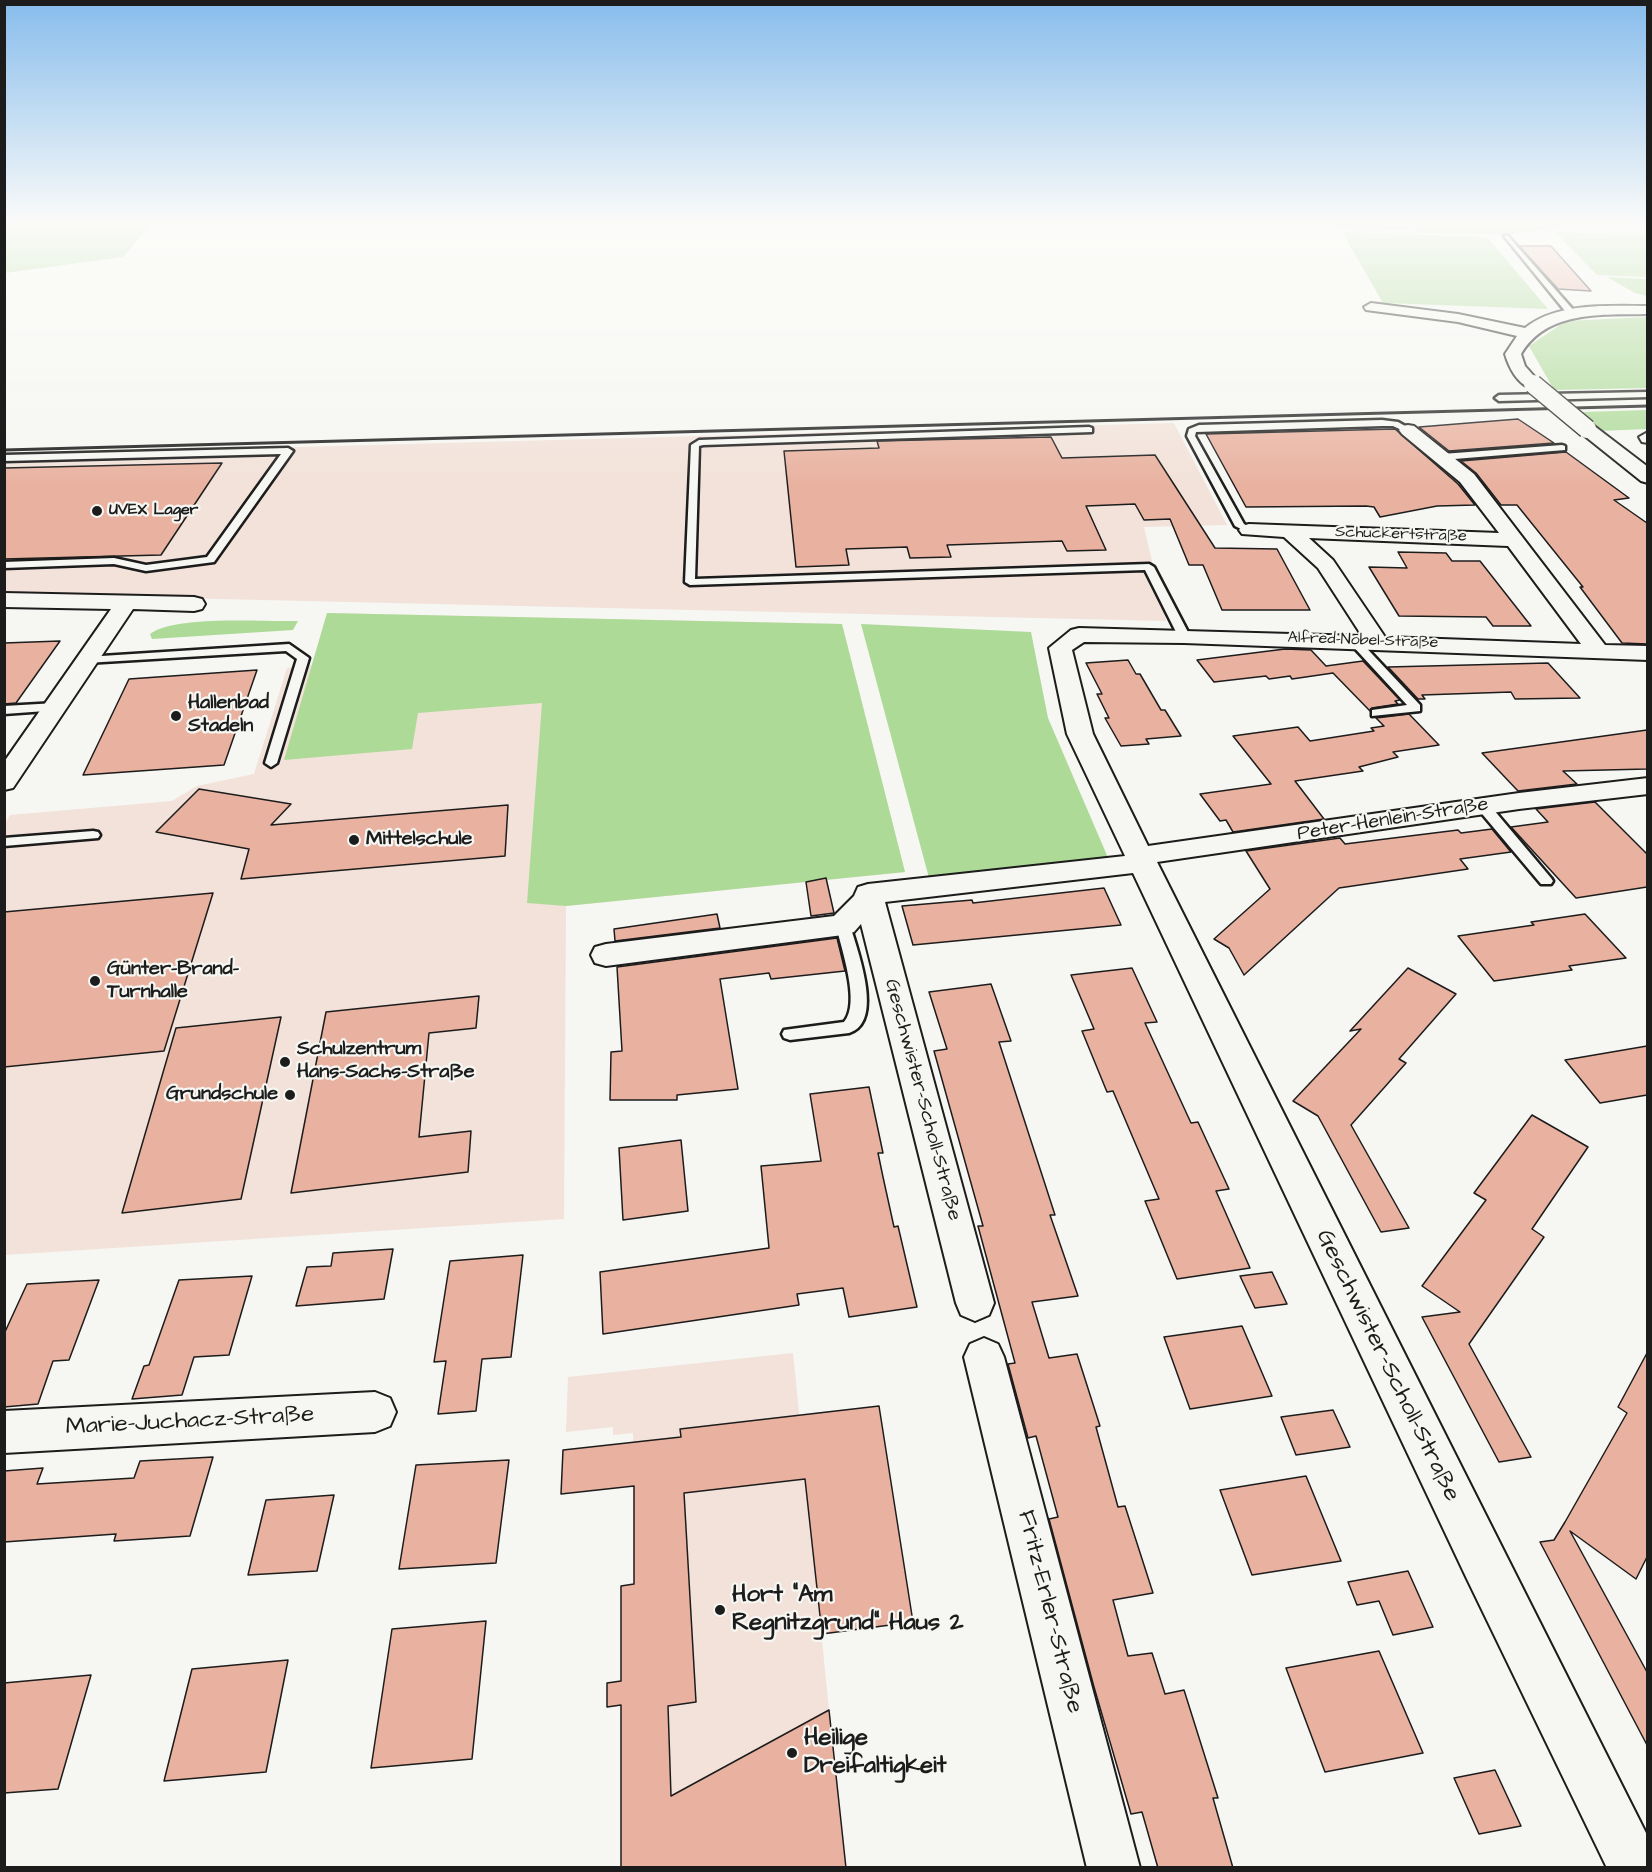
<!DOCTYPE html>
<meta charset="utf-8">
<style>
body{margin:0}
#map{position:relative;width:1652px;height:1872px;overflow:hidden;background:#f6f6f2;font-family:"Architects Daughter",sans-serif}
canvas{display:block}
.frame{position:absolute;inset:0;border:6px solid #1c1c1c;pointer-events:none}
</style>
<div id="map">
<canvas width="1652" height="1872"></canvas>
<div class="frame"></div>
</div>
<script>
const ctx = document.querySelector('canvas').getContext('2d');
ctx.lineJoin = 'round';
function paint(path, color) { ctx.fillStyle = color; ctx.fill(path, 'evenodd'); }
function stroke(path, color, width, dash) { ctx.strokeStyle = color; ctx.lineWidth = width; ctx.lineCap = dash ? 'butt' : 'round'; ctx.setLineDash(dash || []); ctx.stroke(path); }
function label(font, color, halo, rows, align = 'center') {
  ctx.font = font + ' "Architects Daughter",sans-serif'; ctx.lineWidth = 4.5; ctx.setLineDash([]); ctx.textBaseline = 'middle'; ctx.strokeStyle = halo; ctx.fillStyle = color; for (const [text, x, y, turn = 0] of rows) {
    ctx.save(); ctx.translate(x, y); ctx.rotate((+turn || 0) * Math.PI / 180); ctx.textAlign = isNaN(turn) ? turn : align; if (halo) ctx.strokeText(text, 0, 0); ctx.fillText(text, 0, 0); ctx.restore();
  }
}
const built = new Path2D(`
 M1174,423l53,102 -83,2 22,94 -1161,-27 -1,-139z
 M327,613l515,11 63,248 -339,34 -2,313 -559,36 -1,-430 6,-10 162,-14 25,-15 57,-12 33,-106 26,-3z
 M793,1353l36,357 -208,114v-119l-14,2v-24l14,-3v-94l13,-2 -1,-151 -20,2v-8l-47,5 2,-55z`);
const green = new Path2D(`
 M4,223h148l-29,34 -118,16z
 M1332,223h70l6,7 -73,-2z
 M1411,223h181l-79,11 -95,-1z
 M1342,232l145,5 61,72 -165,-6z
 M1555,232l92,3v42l-50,-2z
 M1607,277l40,2v17l-12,-3z
 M1647,317v71l-93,2 -25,-44 37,-25z
 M1647,410v19l-48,2 -17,-19z
 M327,613l515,11 63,248 -339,34 -39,-3 15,-200 -124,10 -6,36 -128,11z
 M298,621l-5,9 -141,9 -2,-5c25,-19 114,-12 148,-13z
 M861,624l170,8 17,86 61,142 -180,18z`);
const building = new Path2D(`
 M1519,246h32l40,45 -33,-2z
 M1518,419l36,24 -105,8 -30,-24z
 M1395,429l63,55 17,21 -38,1 -57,11 -6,-10 -8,-1 -120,1 -40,-73z
 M1051,437l11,21 93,-3 60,93 62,1 33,61h-88l-19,-45h-14l-19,-46 -26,1 -9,-16 -49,2 20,44 -39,1 -5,-10 -115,4 4,12 -41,1 -3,-11 -61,2 3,16 -53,2 -12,-116 95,-3 -2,-7z
 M1566,452l63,46 -15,2 33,23v121l-25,-1 -42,-56h3l-66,-82h-16l-25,-32 -15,-12z
 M222,463l-61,92 -157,4v-91z
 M1398,552l48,1 6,8h28l51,65h-38l-7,-9 -87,-1 -30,-49 38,1z
 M60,641l-44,62 -12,1v-61z
 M1285,649l26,1 15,16 37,-5 37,39 -5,1 3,3 -26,4 -2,3 -37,-38 -41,6 -2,-3 -21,3 -3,-3 -52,6 -17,-22z
 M1128,660l8,14h4l21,36h4l16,26 -35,3 3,5 -28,2 -16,-28h4l-12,-24h5l-16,-31z
 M1548,663l32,35 -65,1 -4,-7 -89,3 3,4h-7l-30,-32z
 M257,670l-33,95 -141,10 46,-96z
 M1409,714l30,31 -46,7 5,5 -39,10 4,4 -68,10 29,38 -91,13 -7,-12 -6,1 -20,-27 71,-10 -38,-48 65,-9 12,14 64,-10 -3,-3 13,-2 -8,-8z
 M1647,730v39l-84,2 14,13 -59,7 -36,-38z
 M199,789l92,15 -20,21 237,-20 -3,51 -264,23 8,-30 -93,-17z
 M1595,802l52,52v33l-71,11 -65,-71 37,-5 -12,-13z
 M1492,829l19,23 -51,7 8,10 -129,19 -95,87 -15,-27 -15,-9 56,-50 -24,-38 94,-13 5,6 113,-14 3,3z
 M826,878l8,35 -23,3 -5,-34z
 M1104,888l17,37 -208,20 -11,-39 70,-6 1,3z
 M213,893l-49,158 -160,16v-155z
 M717,914l3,14 -105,13 -1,-12z
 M1585,914l41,44 -57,8 3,4 -78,11 -36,-45 76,-11 -3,-3z
 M837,938l8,33 -74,8 -2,-6 -49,6 18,110 -61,6v5h-67l1,-48 11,-1 -5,-84z
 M1132,968l25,54 -12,1 46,100 7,-1 31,67 -13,2 34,77 -73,11 -32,-78 14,-2 -46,-108 -6,1 -25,-61 12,-2 -23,-54z
 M1408,968l48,26 -57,65 7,4 -55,62 58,103 -28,4 -63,-116 -25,-15 68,-72 -11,2z
 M991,984l20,57 -12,1 56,173h-5l28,81 -46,6 17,56 28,-4 23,72 -4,1 22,80 7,-1 28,87 -40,7 15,56 24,-3 13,41 19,-4 34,108h-5l20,70h-75l-16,-56 -11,2 -37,-127 -45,-168 9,-2 -22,-81 -8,2 -20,-74 7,-1 -37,-137h5l-49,-175 13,-2 -18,-57z
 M479,996l-3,32 -47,5 -10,104 52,-6 -3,41 -177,21 35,-181z
 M281,1017l-40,182 -119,14 54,-185z
 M1647,1046v49l-47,8 -35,-43z
 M869,1087l14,66h-5l5,24 11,50 4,-1 19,81 -68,10 -6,-29 -46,6 2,11 -196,29 -3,-62 169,-24 -8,-82 60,-5 -11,-67z
 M1532,1115l56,32 -56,82 12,8 -75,107 62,113 -32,5 -77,-145 38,-5 -38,-26 64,-86 -12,-7z
 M681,1140l7,71 -65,9 -4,-72z
 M393,1249l-9,50 -88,7 11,-39 24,-1 2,-13z
 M523,1255l-12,102 -29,2 -6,52 -38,3 8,-53 -12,1 16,-101z
 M1272,1272l15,32 -32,4 -15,-32z
 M252,1276l-23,79 -35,2 -12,38 -50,4 12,-33 5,-1 30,-85z
 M99,1280l-30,80 -16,1 -15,43 -34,3v-73l23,-50z
 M1242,1326l30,70 -82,13 -26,-72z
 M1647,1353v204l-11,22 -66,-48 77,141v73l-107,-203 14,-2 11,-18 62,-109 -9,-6z
 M879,1406l34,216 -91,12 -17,-155 -121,14 12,209 -28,4 3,90 158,-86 17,158h-225v-163l-14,2v-24l14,-2v-95l13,-2v-98l-73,8 2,-44 118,-13 -1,-8z
 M1333,1410l17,37 -54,8 -15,-38z
 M213,1457l-23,79 -76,5 2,-7 -112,8v-71l39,-3 -6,16 97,-6 6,-17z
 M509,1460l-13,103 -97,6 17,-104z
 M1306,1476l35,85 -89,14 -32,-85z
 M334,1495l-17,76 -69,4 18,-75z
 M1408,1571l25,56 -40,8 -14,-34 -22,4 -9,-23z
 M486,1621l-14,138 -101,9 21,-139z
 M1379,1651l44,102 -98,19 -39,-104z
 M288,1660l-22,112 -102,9 28,-112z
 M91,1675l-33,114 -54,4v-110z
 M1495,1770l26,56 -42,8 -25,-56z`);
const service = new Path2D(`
 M1504,236h4l68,77v4h-6z
 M1648,392v5l-149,4 -4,-3 4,-3z
 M1382,420l16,2 14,8 -4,3 -15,-7h-11l-186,6 -1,4 49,88 10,6 -5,3 -14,-7 -48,-90 2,-7 10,-4z
 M1089,427l3,1v4l-389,13 -4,1 -4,133 454,-15 5,3 36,69 -2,2 -4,1 -6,-3 -33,-66 -455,15 -5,-3 6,-137 8,-5z
 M1562,445l3,1v4l-123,10 -5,-3 5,-3z
 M288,448l5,3 -79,111 -68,9 -32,-7 -110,4v-6l110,-4 32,7 61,-8 74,-103 -277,7v-6z
 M1354,638l4,1 62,66v6l-48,5v-6l35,-5 -57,-62 -2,-2z
 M289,644l20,14 -32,105 -6,4 -6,-4 32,-104 -11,-8 -200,12 -6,-3 6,-3z
 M56,703l4,1v6l-56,4v-8z
 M1483,802l5,1 63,75 2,3 -2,3h-10l-63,-75 -2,-3 2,-3z
 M93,831l5,1 2,3 -2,3 -94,8v-8z
 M843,920l7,5c7,25 35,97 -1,108l-59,7 -6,-2 -2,-4 2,-4 60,-8c17,-19 -3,-73 -8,-97z`);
const minor = new Path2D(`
 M1371,303l87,11 67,14c32,-26 84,-22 123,-22v8c-46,1 -101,-4 -127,40l4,12 16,18 -8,5c-15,-4 -24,-21 -28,-35l12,-18 -59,-14 -92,-12 -2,-3z
 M1587,424l6,1 55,42v16l-7,-2 -60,-48 -3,-4 3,-4z
 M1408,425l6,1 60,48 131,171 43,1v14l-464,-17 -100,-1 -12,8 21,84 55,112 371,-53 129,-15v16l-129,15 -362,53 491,975v31h-41l-140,-289 -334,-706 -248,29 109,401 -5,12 -14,6 -14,-6 -5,-12 -95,-379 -7,8 -11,3 -237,31 -11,-3 -4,-8 4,-8 11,-3 228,-28 20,-20 4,-9 10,-3 257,-28 -58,-122 -18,-86 22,-18 8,-2 283,8 -44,-68 -34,-31 -42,-3 -3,-4 3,-4 7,-2 250,9 -39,-51 -58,-48 -3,-4 3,-4zM1309,538l199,8 73,98 -196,-7 -52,-77z
 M1648,432v11l-6,-1 -3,-5z
 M4,593l190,4 8,2 3,5 -3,5 -8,2 -61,-2 -120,179 -9,2v-28l107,-153 -107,-2z
 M984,1338l14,6 6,13 136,511h-53l-123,-511 6,-13z
 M375,1392l15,6 6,14 -6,14 -15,6 -371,21v-42z`);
const rail = new Path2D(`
 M4,450l1644,-44`);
const minorBridge = new Path2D(`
 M1533,384l54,45`);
const markers = [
 [97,511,6,"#1c1c1c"],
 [176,716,6,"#1c1c1c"],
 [354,840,6,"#1c1c1c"],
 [95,981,6,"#1c1c1c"],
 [285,1062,6,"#1c1c1c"],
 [290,1095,6,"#1c1c1c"],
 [720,1610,6,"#1c1c1c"],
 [792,1753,6,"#1c1c1c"]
];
const farPoinames = [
 ["UVEX Lager",109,511]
];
const farStreetnames = [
 ["Schuckertstraße",1401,535,2],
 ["Alfred-Nobel-Straße",1363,641,2]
];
const poiNames = [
 ["Hallenbad",188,704],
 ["Stadeln",188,727],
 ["Mittelschule",366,840],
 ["Günter-Brand-",107,970],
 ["Turnhalle",107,993],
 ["Schulzentrum",297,1050],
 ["Hans-Sachs-Straße",297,1073],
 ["Grundschule",278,1095,"right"]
];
const streetNames = [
 ["Peter-Henlein-Straße",1393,820,-9],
 ["Geschwister-Scholl-Straße",922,1100,75]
];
const nearStreetnames = [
 ["Geschwister-Scholl-Straße",1387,1366,64],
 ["Marie-Juchacz-Straße",190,1422,-3],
 ["Fritz-Erler-Straße",1049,1612,76]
];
const nearPoinames = [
 ["Hort \"Am",732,1596],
 ["Regnitzgrund\" Haus 2",732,1624],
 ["Heilige",804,1739],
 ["Dreifaltigkeit",804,1767]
];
paint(built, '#f2e2d9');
paint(green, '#aeda98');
paint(building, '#e9b2a0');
stroke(building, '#1c1c1c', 1.5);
stroke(service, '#1c1c1c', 5);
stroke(minor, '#1c1c1c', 4);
paint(service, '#f6f6f2');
paint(minor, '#f6f6f2');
stroke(rail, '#1c1c1c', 3);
stroke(minorBridge, '#1c1c1c', 21, []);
stroke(minorBridge, '#f6f6f2', 18);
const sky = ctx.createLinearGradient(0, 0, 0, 485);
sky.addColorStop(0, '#87bcec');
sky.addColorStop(0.46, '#fbfbf9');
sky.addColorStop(1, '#fbfbf900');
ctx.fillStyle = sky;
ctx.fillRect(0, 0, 1652, 485);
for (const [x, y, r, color] of markers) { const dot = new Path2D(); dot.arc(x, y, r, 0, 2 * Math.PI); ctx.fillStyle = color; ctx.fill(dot); stroke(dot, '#f6f6f2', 2); }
label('bold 16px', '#1c1c1c', '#f6f6f2', farPoinames, 'left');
label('16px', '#1c1c1c', '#f6f6f2', farStreetnames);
label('bold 20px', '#1c1c1c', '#f6f6f2', poiNames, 'left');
label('20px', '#1c1c1c', '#f6f6f2', streetNames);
label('24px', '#1c1c1c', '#f6f6f2', nearStreetnames);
label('bold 24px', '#1c1c1c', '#f6f6f2', nearPoinames, 'left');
</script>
